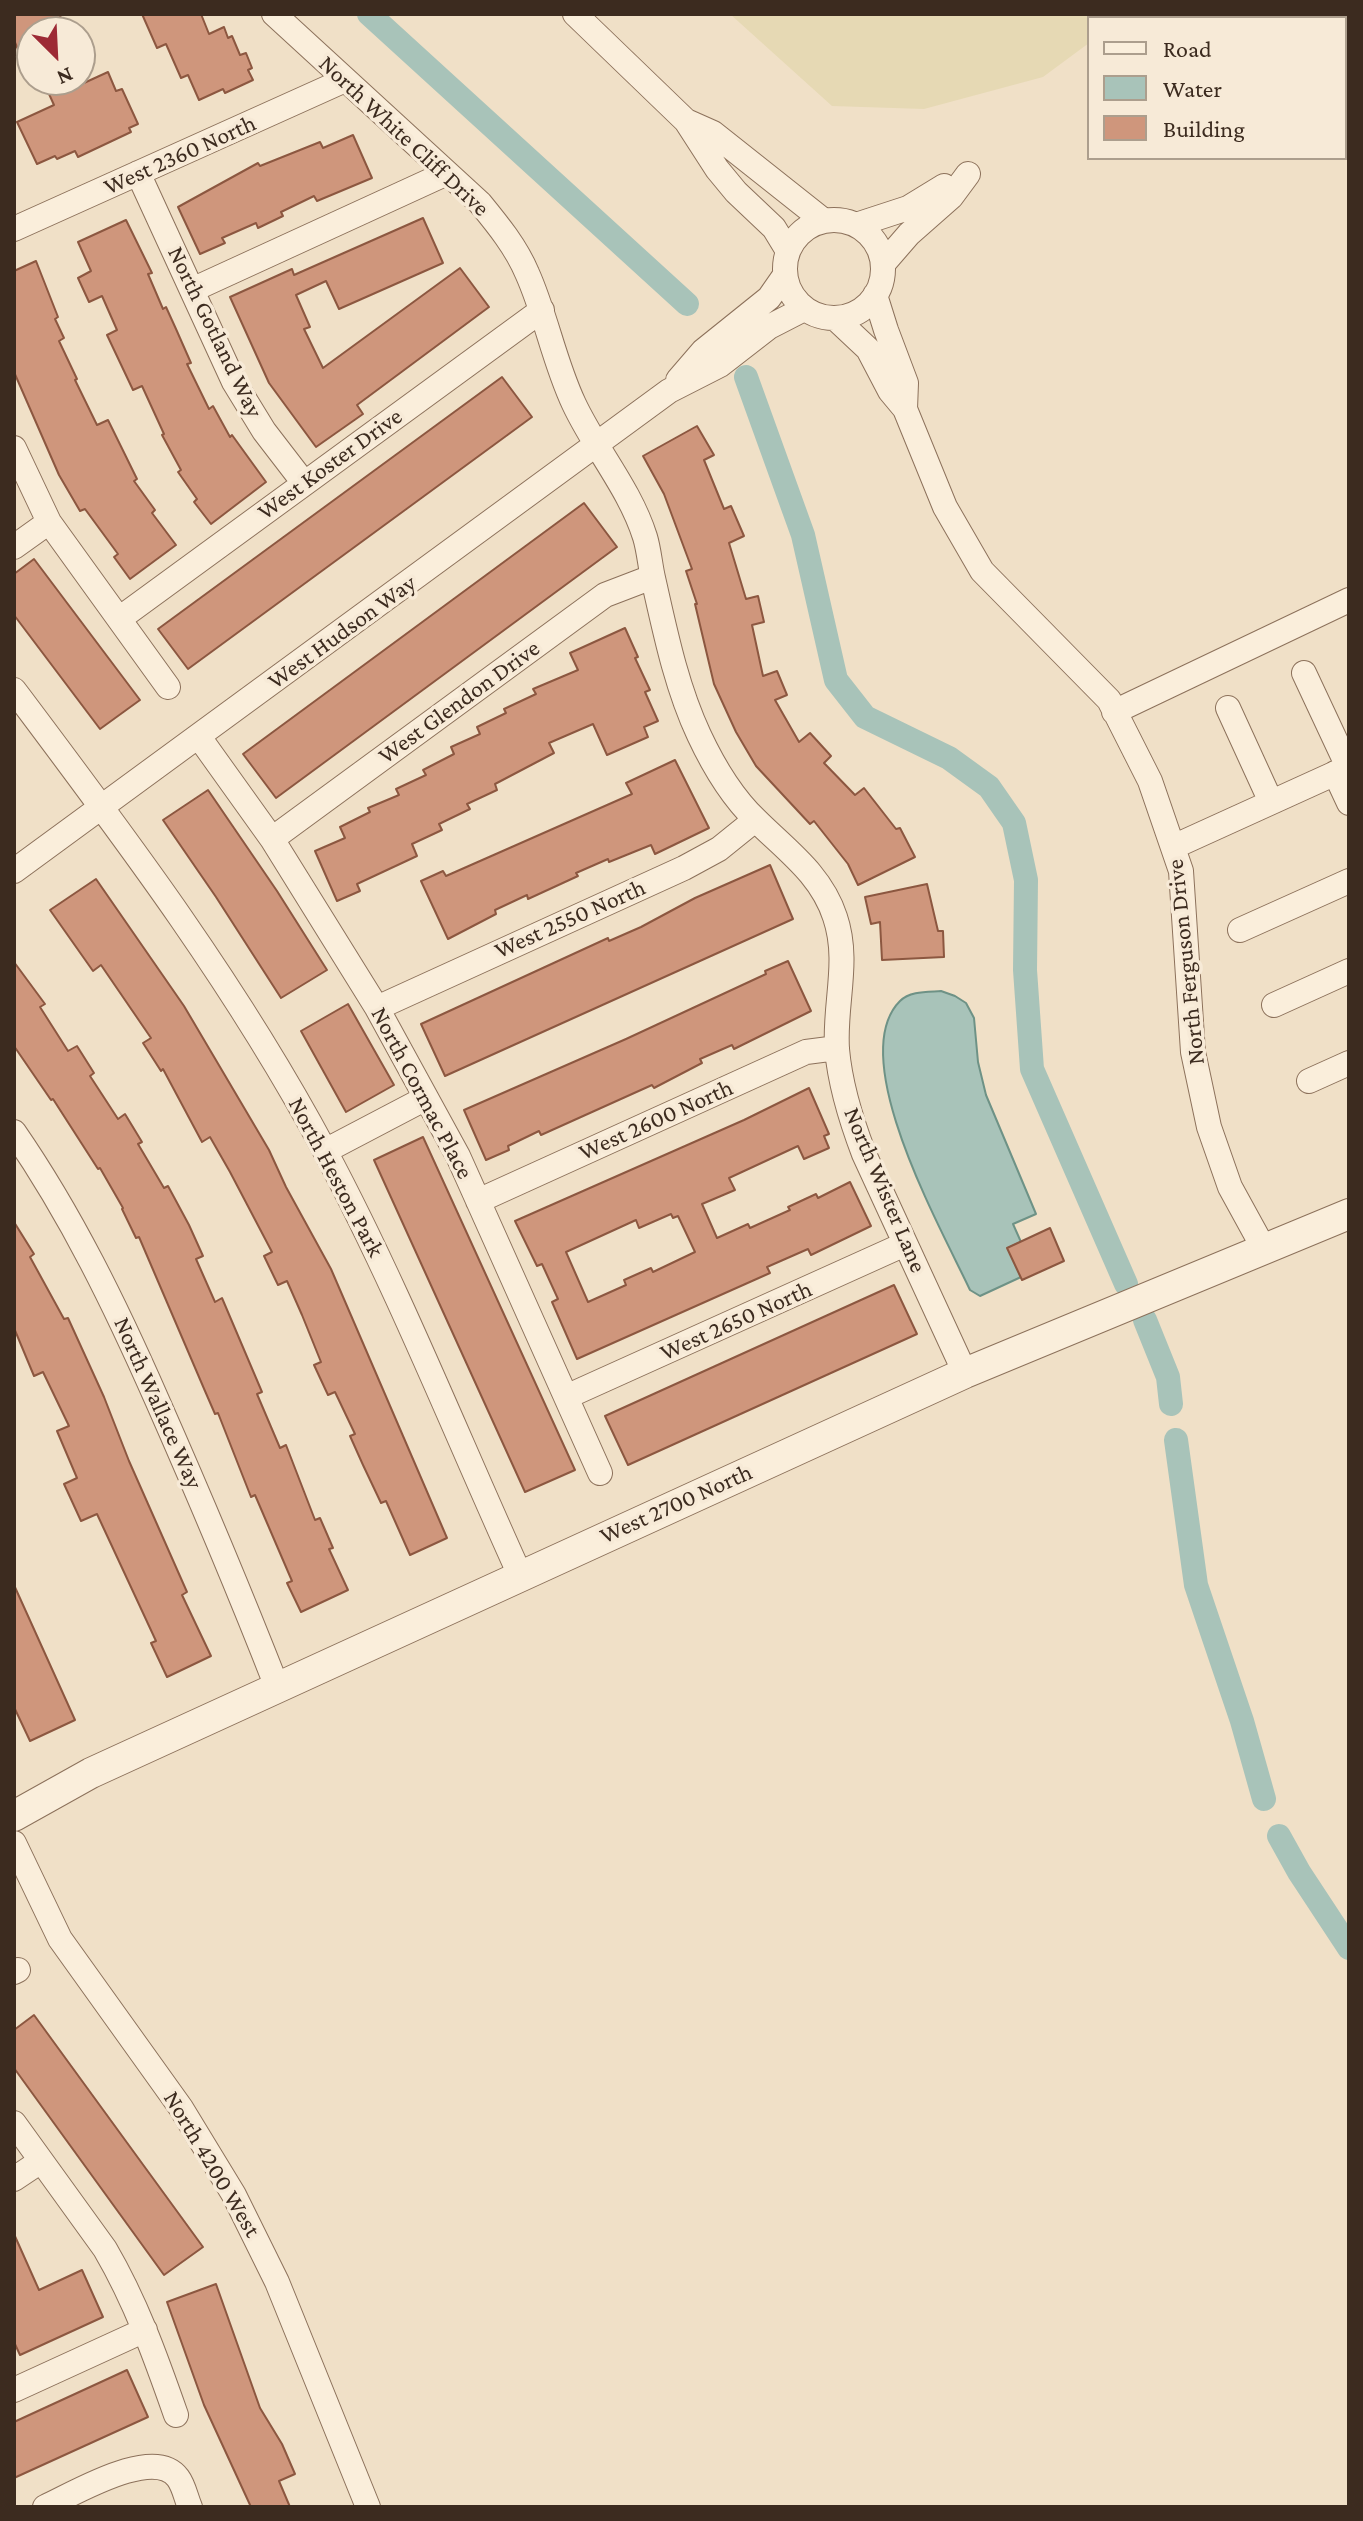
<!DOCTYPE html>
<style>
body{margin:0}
#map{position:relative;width:1363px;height:2521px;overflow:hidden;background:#f0e0c7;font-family:"Crimson Pro",serif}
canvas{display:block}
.frame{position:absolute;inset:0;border:16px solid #3c2b1f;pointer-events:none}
.legend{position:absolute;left:1087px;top:16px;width:260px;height:144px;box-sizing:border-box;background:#f7ead7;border:2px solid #ac9e8d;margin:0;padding:10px 14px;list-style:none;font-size:24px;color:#3c2b1f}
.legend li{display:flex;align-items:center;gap:16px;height:40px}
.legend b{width:40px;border:2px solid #ac9e8d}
.north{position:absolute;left:16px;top:16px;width:80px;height:80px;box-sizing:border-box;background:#f7ead7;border:2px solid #ac9e8d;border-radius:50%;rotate:156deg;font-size:22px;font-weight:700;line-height:32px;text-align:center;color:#3c2b1f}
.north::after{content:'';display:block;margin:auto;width:28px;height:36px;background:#9d2a35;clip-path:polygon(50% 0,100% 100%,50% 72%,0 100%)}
</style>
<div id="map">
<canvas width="1363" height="2521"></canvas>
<div class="frame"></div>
<ul class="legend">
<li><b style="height:10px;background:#faeedb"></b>Road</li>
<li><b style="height:22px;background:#a8c3b9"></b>Water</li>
<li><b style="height:22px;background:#cf967c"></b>Building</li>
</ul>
<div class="north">N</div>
</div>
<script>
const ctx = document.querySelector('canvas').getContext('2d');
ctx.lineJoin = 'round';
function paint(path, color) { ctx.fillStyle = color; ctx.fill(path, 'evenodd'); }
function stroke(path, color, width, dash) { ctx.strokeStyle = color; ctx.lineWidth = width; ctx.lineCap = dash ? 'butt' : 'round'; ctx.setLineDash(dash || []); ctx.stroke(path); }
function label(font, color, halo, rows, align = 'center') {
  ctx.font = font + ' "Crimson Pro",serif'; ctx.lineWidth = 7; ctx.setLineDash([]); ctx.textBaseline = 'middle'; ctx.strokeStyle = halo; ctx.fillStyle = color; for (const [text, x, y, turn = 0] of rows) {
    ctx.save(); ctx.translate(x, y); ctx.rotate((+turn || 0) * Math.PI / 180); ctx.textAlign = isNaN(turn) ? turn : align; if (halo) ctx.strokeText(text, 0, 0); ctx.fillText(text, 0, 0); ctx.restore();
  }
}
const farmland = new Path2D(`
 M730,14h399l-5,4h-35v25l-46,34 -119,32 -92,-3z`);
const water = new Path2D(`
 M941,991l14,5 11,7 8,15 4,44 8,33 50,119 -23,10 8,18 -13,6 13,29 -41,19 -10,-6c-28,-60 -126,-233 -70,-289 10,-10 27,-9 41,-10z`);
const canal = new Path2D(`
 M369,14l318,290
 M746,377l57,158 33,145 29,37 84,41 40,29 25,36 12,57 -1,90 7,99 94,215
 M1145,1320l23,57 3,27
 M1176,1440l20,145 46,136 22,78
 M1279,1836l20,36 50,76`);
const building = new Path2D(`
 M14,14h45l9,18h-36v14l-13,6 -5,-12z
 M142,14h59l8,20 15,-7 4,11 4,-2 8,19 6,-2 6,15 -4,2 5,10 -28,13 -2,-4 -24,11 -11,-25 -7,3 -15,-34 -9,4z
 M108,72l8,19 6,-2 16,35 -9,4 2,4 -53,25 -3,-6 -18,8 -2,-3 -18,8 -20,-42 37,-17 -5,-11 22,-10 2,4z
 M353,135l19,43 -55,23 -3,-5 -33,16 2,4 -25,12 -2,-5 -34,15 3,5 -25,11 -22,-47 80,-44 2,3 60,-24 3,6z
 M423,218l20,45 -104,46 -13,-28 -30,14 14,32 -6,2 19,39 137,-100 29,39 -132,98 6,9 -47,33 -47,-64 -39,-86 62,-28 2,6z
 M126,220l26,53 -4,1 15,35 3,-2 10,22 15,34 -4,1 22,45 4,-3 17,31 2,-2 34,47 -55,42 -17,-22 3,-3 -19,-27 3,-2 -19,-35 2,-1 -22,-48 -9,4 -26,-55 10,-5 -15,-34 -13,6 -11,-24 13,-7 -13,-29z
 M36,261l22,56 -3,2 9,19 -5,3 18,38 -2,1 22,45 11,-5 29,59 -3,2 21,29 -3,3 24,32 -46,34 -16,-22 4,-3 -33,-45 -5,2 -21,-36 -45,-103v-101z
 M502,377l30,40 -344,252 -30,-40z
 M697,426l17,29 -10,5 20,49 7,-3 13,30 -15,7 17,56 12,-3 6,26 -12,3 11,51 14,-5 10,24 -12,5 24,42 11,-9 21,23 -7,7 31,32 9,-7 32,41 4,-1 15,29 -57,28 -10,-21 -34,-43 -4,3 -54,-58 -20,-34 -22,-48 -19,-80h2l-11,-33 6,-2 -28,-75 -21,-38z
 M584,503l33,44 -341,251 -33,-44z
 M34,559l106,141 -40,29 -86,-114v-41z
 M625,628l13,29 -3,1 15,32 -5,2 13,29 -14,6 4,10 -41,18 -14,-31 -44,19 5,10 -59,31 2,6 -30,14 3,5 -31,15 3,6 -30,14 5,12 -60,28 3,7 -23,10 -22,-50 30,-13 -5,-11 30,-15 -2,-4 31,-13 -3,-6 30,-14 -3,-5 31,-16 -3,-7 29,-13 -3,-7 29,-14 -2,-4 32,-15 -3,-5 45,-19 -8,-17z
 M675,760l34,68 -54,26 -4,-9 -42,17 -1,-3 -32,14 2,3 -50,23 -1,-4 -32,15 1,4 -48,25 -27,-58 22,-10 3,5 186,-82 -6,-11z
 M208,790l69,101 50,79 -46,28 -65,-101 -53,-77z
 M770,865l23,54 -348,157 -24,-52 187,-86 1,3 32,-14 54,-29z
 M96,879l88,127 85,144 17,37 45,82 116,269 -37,17 -24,-54 -5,2 -18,-38 -13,-29 5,-2 -20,-42 -7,3 -14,-30 7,-3 -19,-47 -15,-34 -9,4 -14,-29 8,-4 -42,-80 -20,-35 -8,5 -39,-73 -2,2 -18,-28 8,-5 -50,-73 -8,6 -43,-61z
 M927,884l11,47h5l1,26 -62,3 -2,-38 -9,2 -6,-27z
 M788,961l23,50 -77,38 -2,-4 -32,14 2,4 -48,25 -2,-3 -111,50 -2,-4 -31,15 1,4 -23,10 -22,-50 162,-71 140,-65 -1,-3z
 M14,962l31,42 -5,3 28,44 9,-5 17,27 -4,3 28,43 7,-5 17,28 -4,2 26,44 4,-2 21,39 14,31 -7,3 19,43 7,-4 40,94 -5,2 23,54 6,-3 29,75 5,-2 13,30 -4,1 19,41 -47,22 -14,-29 5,-2 -37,-86 -4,2 -33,-84 -3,1 -10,-23 -66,-154 -3,1 -14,-29 1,-1 -23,-40 -2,1 -45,-70 -2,1 -37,-54z
 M348,1004l46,81 -48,27 -45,-81z
 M809,1088l20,46 -5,2 5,12 -25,11 -6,-13 -69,32 6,12 -33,14 15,34 31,-14 2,4 40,-18 -2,-3 28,-13 2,4 32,-16 21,44 -60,29 -3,-6 -41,18 3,6 -193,86 -25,-57 6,-3 -16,-35 -5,2 -22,-45 229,-101zM671,1214l2,4 5,-2 17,36 -42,20 -2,-4 -27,12 2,5 -38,17 -22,-50 70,-32 3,8z
 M423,1137l152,333 -50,22 -151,-332z
 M14,1222l20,32 -4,3 34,62 4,-1 36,79 25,64 58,131 -5,3 29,61 -44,21 -16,-34 5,-2 -59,-127 -16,7 -17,-37 13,-6 -20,-47 12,-5 -26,-54 -9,4 -20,-48z
 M1050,1228l14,33 -42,19 -15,-32z
 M894,1285l23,49 -289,131 -23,-49z
 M14,1585l61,135 -45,21 -16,-34z
 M34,2015l169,232 -39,28 -150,-207v-38z
 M14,2234l25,56 43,-20 21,47 -83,38 -6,-13z
 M216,2284l44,124 22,36 13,30 -16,7 11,26h-39l-47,-102 -37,-103z
 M127,2370l21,47 -134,61v-56z`);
const minor = new Path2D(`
 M274,14l206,189c18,22 36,44 47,70 19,42 27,89 47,131 21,45 56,85 71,133 4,13 5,28 8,41 12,53 23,108 46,157 14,30 32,61 57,85 30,30 65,54 79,97 15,44 -1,87 2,132 3,35 14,71 27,105l101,219
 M575,14l111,107 31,48 19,23 38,36 14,23
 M686,121l27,12 111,88
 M138,173l96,209 30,49 40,52
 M785 269a49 49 0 1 1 98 0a49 49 0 1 1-98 0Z
 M856,225l52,-17 36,-22
 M14,229l331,-149
 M883,264l26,-30 42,-37 17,-23
 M192,290l255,-117
 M875,295l11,35 20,53 -1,26
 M835,318l33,31 22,42 15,18 40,98 37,64 127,129 41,81 31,90 12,181 16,75 21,60 34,62
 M678,380l25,-29 66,-53 16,-23
 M14,448l35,74 119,165
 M14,547l35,-25
 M119,619l423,-309
 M1304,673l44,94
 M14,690c112,149 223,296 311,461 73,137 131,283 195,424
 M1228,708l43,94
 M1114,712l235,-112
 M199,737l73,102 105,169 81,148 142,317
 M1335,773l14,30
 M272,839l333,-244 47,-18
 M1173,847l176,-80
 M14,871l655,-480 51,-26 49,-38 35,-18
 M1240,930l109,-49
 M1274,1005l75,-34
 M377,1008l307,-140 35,-19 36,-29
 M1309,1081l40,-18
 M14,1132c58,84 102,175 143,268 42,95 82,190 120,287
 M325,1151l101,-53
 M478,1201l328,-149 31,-4
 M566,1397l339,-153
 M14,1843l46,96 121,169 53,87 43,87 91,225
 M14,1972l4,-2
 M14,2123l91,126c31,53 51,109 71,166
 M14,2179l27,-18
 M14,2390l131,-60
 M45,2507c29,-13 109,-62 133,-29 6,8 8,20 12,29`);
const tertiary = new Path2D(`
 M14,1816l77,-43 874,-400 384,-159`);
const streetNames = [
 ["North White Cliff Drive",404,136,43],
 ["West 2360 North",180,155,-24],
 ["North Gotland Way",215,332,64],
 ["West Koster Drive",330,464,-36],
 ["West Hudson Way",342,632,-36],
 ["West Glendon Drive",459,702,-36],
 ["West 2550 North",570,919,-24],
 ["North Ferguson Drive",1186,962,-96],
 ["North Cormac Place",422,1093,62],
 ["West 2600 North",656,1120,-24],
 ["North Heston Park",336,1177,62],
 ["North Wister Lane",885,1190,67],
 ["West 2650 North",736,1321,-24],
 ["North Wallace Way",158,1403,66],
 ["West 2700 North",676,1504,-24],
 ["North 4200 West",212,2164,59]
];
paint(farmland, '#e6d9b4');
paint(water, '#a8c3b9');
stroke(water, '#6e9286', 2);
stroke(canal, '#a8c3b9', 24);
paint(building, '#cf967c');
stroke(building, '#8c5740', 2);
stroke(minor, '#8c715b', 26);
stroke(tertiary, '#8c715b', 32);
stroke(minor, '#faeedb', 24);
stroke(tertiary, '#faeedb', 30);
label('24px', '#3c2b1f', '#f7ead7', streetNames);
</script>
